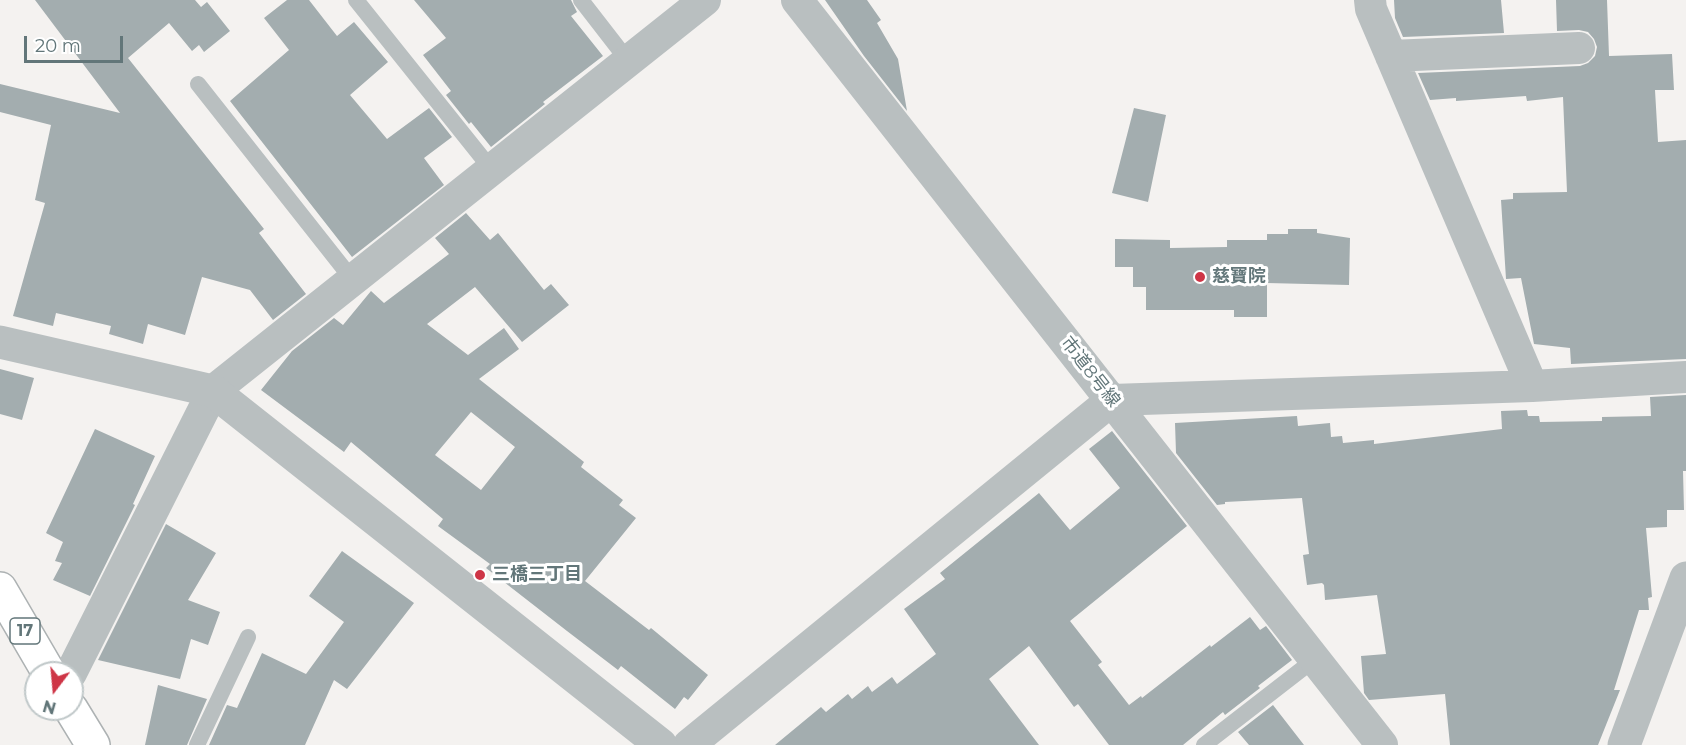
<!DOCTYPE html>
<meta charset="utf-8">
<style>
body{margin:0}
#map{position:relative;width:1686px;height:745px;overflow:hidden;background:#f4f2f0;font-family:Montserrat,sans-serif}
canvas{display:block}
.north{position:absolute;left:24px;top:661px;width:60px;height:60px;box-sizing:border-box;background:#fff;border:2px solid #c0c8c9;border-radius:50%;rotate:196deg;font-size:16px;font-weight:700;line-height:24px;text-align:center;color:#627679}
.north::after{content:'';display:block;margin:auto;width:21px;height:27px;background:#ce3546;clip-path:polygon(50% 0,100% 100%,50% 72%,0 100%)}
.scale{position:absolute;left:24px;top:36px;width:99px;height:27px;box-sizing:border-box;border:3px solid #627679;border-top:0;padding-left:8px;font-size:18px;line-height:21px;white-space:nowrap;color:#627679;-webkit-text-stroke:4px #fff;paint-order:stroke}
</style>
<div id="map">
<canvas width="1686" height="745"></canvas>
<div class="north">N</div>
<div class="scale">20 m</div>
</div>
<script>
const ctx = document.querySelector('canvas').getContext('2d');
ctx.lineJoin = 'round';
function paint(path, color) { ctx.fillStyle = color; ctx.fill(path, 'evenodd'); }
function stroke(path, color, width, dash) { ctx.strokeStyle = color; ctx.lineWidth = width; ctx.lineCap = dash ? 'butt' : 'round'; ctx.setLineDash(dash || []); ctx.stroke(path); }
function label(font, color, halo, rows, align = 'center') {
  ctx.font = font + ' Montserrat,"Noto Sans JP",sans-serif'; ctx.lineWidth = 6; ctx.setLineDash([]); ctx.textBaseline = 'middle'; ctx.strokeStyle = halo; ctx.fillStyle = color; for (const [text, x, y, turn = 0] of rows) {
    ctx.save(); ctx.translate(x, y); ctx.rotate((+turn || 0) * Math.PI / 180); ctx.textAlign = isNaN(turn) ? turn : align; if (halo) ctx.strokeText(text, 0, 0); ctx.fillText(text, 0, 0); ctx.restore();
  }
}
const building = new Path2D(`
 M35,0h160l6,7 6,-5 23,29 -26,21 -5,-7 -7,6 -23,-28 -41,35 136,171 -5,4 47,61 -33,26 -23,-30 -48,-13 -17,58 -37,-11 -5,20 -34,-10 2,-8 -55,-13 -3,13 -40,-10 32,-113 -10,-3 16,-75 -51,-13v-28l120,29z
 M287,0h22l28,36 17,-14 34,40 -38,33 37,44 42,-31 23,29 -28,21 20,27 -92,72 -122,-156 59,-51 -25,-32z
 M414,0h157l6,12 -6,4 32,40 -60,46 2,2 -54,43 -20,-25 -2,2 -23,-29 5,-4 -28,-36 23,-17z
 M825,0h42l14,20 -4,3 21,36 9,52 -43,-55z
 M1394,0h107l3,33 -101,4 -8,-19z
 M1556,0h51l2,56 63,-2 2,36h-19l3,52 28,-2v219l-115,5 -1,-16 -36,-4 -13,-66 -15,1 -5,-79 12,-1v-6l54,-1 -4,-95 -36,4 -1,-5 -70,5v-3l-26,2 -12,-27 162,-7 8,-3 7,-7 2,-9 -3,-8 -6,-7 -9,-2 -22,1z
 M1134,108l32,7 -18,87 -36,-9z
 M466,213l24,27 8,-7 46,57 7,-6 18,21 -47,37 -47,-55 -48,37 41,31 36,-27 15,21 -40,30 105,83 -3,5 42,33 -4,5 17,13 -51,63 64,49 2,-2 57,47 -20,25 -4,-3 -9,12 -54,-43 -3,4 -51,-39 -81,-63 4,-4 -52,-38 5,-7 -92,-77 -7,10 -83,-62 31,-39 42,-33 9,7 28,-34 13,12 65,-49 -14,-16zM471,412l44,35 -34,43 -46,-35z
 M1288,229h29v4l33,5 -1,47 -82,-2v34h-33v-7h-88v-23h-13v-20h-18v-28l55,1v8l57,-1v-7h40v-6h21z
 M0,369l34,9 -12,42 -22,-6z
 M1686,395v76h-3l1,39h-17v17l-21,1 6,69 -4,1 1,12h-10l-25,80h6l-22,55h-148l-5,-51 -76,6 -5,-7 -3,-37 25,-2 -9,-59 -52,5 -1,-15 -2,-2 -15,2 -4,-30 6,-1 -7,-56 -77,4v2l-8,1 -41,-52 -1,-30 122,-7 1,10 32,-3 1,14 11,-1 1,7 31,-3v4l128,-15 -1,-18 26,-1 1,6h11l1,6 62,-1v-4l49,-1 -1,-19z
 M95,429l60,27 -22,48 2,1 -45,91 -37,-16 9,-17 -7,-2 8,-19 -17,-9z
 M1112,431l75,95 -117,95 32,41 -4,3 31,40 12,-9 1,2 68,-53 1,2 39,-30 10,13 6,-4 26,34 -34,26 2,2 -35,27 -2,-3 -40,33h-74l-31,-41 -4,3 -45,-61 -40,33 50,66h-264l46,-38 5,5 22,-18 4,5 16,-13 4,6 20,-15 5,7 39,-30 -32,-45 41,-30 -5,-6 99,-80 31,37 50,-42 -31,-39z
 M166,524l50,29 -28,47 32,12 -12,33 -17,-6 -11,40 -82,-19z
 M342,551l72,52 -67,86 -13,-9 -29,65h-96l18,-40 10,3 25,-55 44,21 38,-52 -35,-26z
 M158,685l49,14 -20,46h-42z
 M1273,705l31,40h-55l-11,-13z`);
const service = new Path2D(`
 M356,0l136,170
 M581,0l48,62
 M198,84l154,195
 M197,745l51,-108
 M1204,745l111,-86`);
const minor = new Path2D(`
 M797,0l585,745
 M1370,0l1,9 161,377
 M1391,56l188,-8
 M71,673l142,-282 492,-391
 M689,745l423,-345 420,-14 154,-9`);
const tertiary = new Path2D(`
 M0,342l213,49 448,354
 M1624,745l62,-167`);
const trunk = new Path2D(`
 M0,589l49,84
 M71,709l22,36`);
const markers = [
 [1200,277,6,"#ce3546"],
 [480,575,6,"#ce3546"]
];
const shields = [
 [25,631,30]
];
const shieldNames = [
 ["17",25,631]
];
const poiNames = [
 ["慈寶院",1212,277],
 ["三橋三丁目",492,575]
];
const streetNames = [
 ["市道8号線",1090,372,52]
];
paint(building, '#a3adaf');
stroke(trunk, '#adb2b3', 36);
stroke(service, '#b9bfc0', 16);
stroke(minor, '#b9bfc0', 32);
stroke(tertiary, '#b9bfc0', 33);
stroke(trunk, '#fff', 33);
for (const [x, y, r, color] of markers) { const dot = new Path2D(); dot.arc(x, y, r, 0, 2 * Math.PI); ctx.fillStyle = color; ctx.fill(dot); stroke(dot, '#fff', 2); }
for (const [x, y, w] of shields) { const box = new Path2D(); box.roundRect(x - w / 2, y - 13, w, 26, 4.5); ctx.fillStyle = '#fff'; ctx.fill(box); stroke(box, '#627679', 1.5); }
label('bold 16px', '#627679', null, shieldNames);
label('bold 18px', '#627679', '#fff', poiNames, 'left');
label('18px', '#627679', '#fff', streetNames);
</script>
